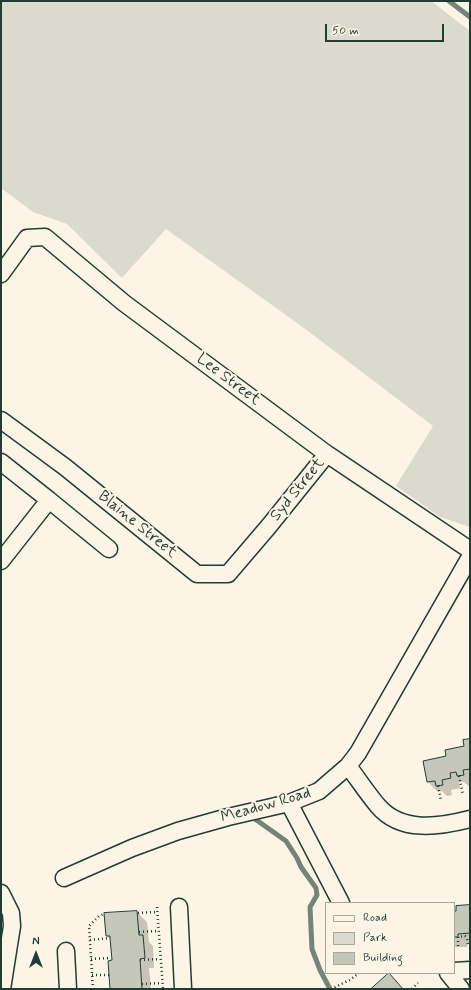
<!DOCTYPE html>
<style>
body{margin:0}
#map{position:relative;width:471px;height:990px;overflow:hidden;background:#fcf5e5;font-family:Mynerve,sans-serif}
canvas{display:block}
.frame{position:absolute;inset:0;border:2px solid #1f3d34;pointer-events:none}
.legend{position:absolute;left:325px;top:902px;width:130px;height:72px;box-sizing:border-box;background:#fcf5e5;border:1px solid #a4ab9e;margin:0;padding:5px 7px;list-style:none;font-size:12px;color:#1f3d34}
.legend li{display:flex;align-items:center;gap:8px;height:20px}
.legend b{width:20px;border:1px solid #a4ab9e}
.north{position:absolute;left:16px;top:934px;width:40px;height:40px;-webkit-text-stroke:3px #fcf5e5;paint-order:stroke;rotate:0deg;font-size:11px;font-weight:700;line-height:16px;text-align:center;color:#1f3d34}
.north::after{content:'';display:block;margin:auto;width:14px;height:18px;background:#1f3d34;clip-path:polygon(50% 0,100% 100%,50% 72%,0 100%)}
.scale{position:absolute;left:325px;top:24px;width:119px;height:18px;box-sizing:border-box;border:2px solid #1f3d34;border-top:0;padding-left:5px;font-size:12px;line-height:14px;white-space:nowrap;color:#1f3d34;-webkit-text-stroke:3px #fcf5e5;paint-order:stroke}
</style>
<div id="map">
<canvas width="471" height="990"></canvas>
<div class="frame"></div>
<ul class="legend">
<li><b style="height:5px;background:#fcf5e5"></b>Road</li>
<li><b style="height:11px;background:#dcdacc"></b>Park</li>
<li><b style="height:11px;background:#c5c7b9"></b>Building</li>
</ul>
<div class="north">N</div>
<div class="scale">50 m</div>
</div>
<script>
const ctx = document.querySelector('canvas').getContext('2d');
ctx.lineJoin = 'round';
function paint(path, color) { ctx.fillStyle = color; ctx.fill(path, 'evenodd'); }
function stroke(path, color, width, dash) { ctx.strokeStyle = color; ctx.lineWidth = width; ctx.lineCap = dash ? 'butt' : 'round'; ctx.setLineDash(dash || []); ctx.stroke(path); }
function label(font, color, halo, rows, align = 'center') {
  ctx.font = font + ' Mynerve,sans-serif'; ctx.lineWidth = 4; ctx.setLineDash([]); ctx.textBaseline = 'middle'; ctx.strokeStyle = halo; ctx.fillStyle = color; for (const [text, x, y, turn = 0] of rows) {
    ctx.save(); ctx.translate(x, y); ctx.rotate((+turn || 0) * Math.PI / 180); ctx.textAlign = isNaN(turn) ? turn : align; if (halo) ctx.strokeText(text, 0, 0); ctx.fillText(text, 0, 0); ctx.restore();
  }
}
const green = new Path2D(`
 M1,1h430l39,30v496l-30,-10 -44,-31 37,-60 -129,-98 -138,-99 -44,49 -55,-54 -34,-12 -32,-24z`);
const shadow = new Path2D(`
 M470,740v45l-2,1 -4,-4h-5l1,6 -9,2 1,5 -5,1 -5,-5 -4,1 -10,-10 -4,-20 23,-5 18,-10z
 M470,906v37h-3v4h-13v-35z
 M137,912l10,10 2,20 4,4 1,22h-5l2,21h-40l2,-28 -2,-21 -4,-4 -1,-22z`);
const stream = new Path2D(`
 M449,1l21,16
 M255,819l31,22 11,17 4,9 15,21 1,7 -7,12 2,42 8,21 10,19`);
const building = new Path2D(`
 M470,739v30l-7,1 1,5 -7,1 -1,-4 -6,1 1,5 -9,2 1,5 -7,1 -1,-5 -8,1 -4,-21 23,-5 -1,-6 19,-4 -1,-6z
 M470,905v28l-12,1v3h-4v-26h2v-5z
 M137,911l2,24h4l2,23 -5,1 2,30h-32l-2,-28 4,-1 -2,-22v-2h-4l-2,-23z
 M389,973l14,16h-32z`);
const path = new Path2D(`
 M459,776l4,19
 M438,786l3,15
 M157,907l6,82
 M138,913l19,-1
 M139,932l19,-1
 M90,940l20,-2
 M458,946v-9l7,-1 2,2 1,8
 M91,959l20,-1
 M140,960l20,-1
 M92,975h17
 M142,984l20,-1
 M93,989l-4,-63 10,-10 5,-2
 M331,989l19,-9 9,-7
 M412,989l6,-6`);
const minor = new Path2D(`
 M1,274l26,-36 18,-1 79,66 203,151 143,96
 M1,420l64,47 132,107h31l41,-48 58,-72
 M1,462l48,38 -48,61
 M49,500l60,49
 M348,766c10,13 19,27 30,40 23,27 61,21 92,13
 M289,803l52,100
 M64,878l68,-30 46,-17 50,-14 61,-14 30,-12 29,-25 10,-13 112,-196
 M1,893l10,20 1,13 -10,63
 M179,907l4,82
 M66,951l2,38
 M454,971l16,-1
 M448,973l13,16`);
const streetNames = [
 ["Lee Street",228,380,37],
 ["Syd Street",298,490,-51],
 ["Blaine Street",137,525,39],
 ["Meadow Road",266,806,-16]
];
paint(green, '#dcdacc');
paint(shadow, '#0003');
stroke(stream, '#758479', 5);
paint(building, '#c5c7b9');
stroke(building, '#1f3d34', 1);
stroke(minor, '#1f3d34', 19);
stroke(path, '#1f3d34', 2.5, [1, 3]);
stroke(minor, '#fcf5e5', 16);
label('16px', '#1f3d34', '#fcf5e5', streetNames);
</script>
